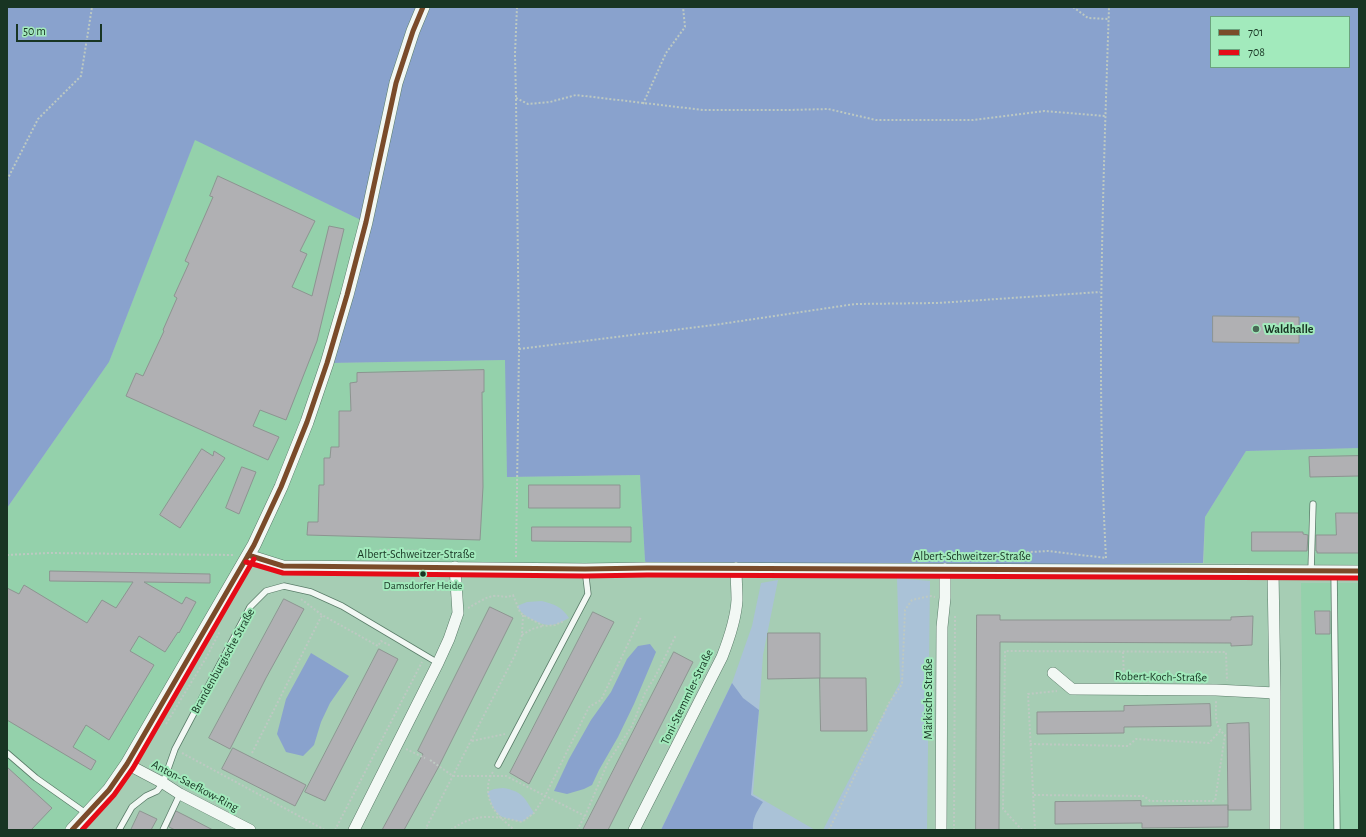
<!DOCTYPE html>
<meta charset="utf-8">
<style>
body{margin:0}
#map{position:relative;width:1366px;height:837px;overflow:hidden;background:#a6cdb4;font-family:"Alegreya Sans",sans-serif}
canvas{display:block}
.frame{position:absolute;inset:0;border:8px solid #183523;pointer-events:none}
.legend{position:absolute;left:1210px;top:16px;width:140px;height:52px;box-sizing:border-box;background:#a2eabc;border:1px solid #6ba27f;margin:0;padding:5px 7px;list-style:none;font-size:12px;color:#183523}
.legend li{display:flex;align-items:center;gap:8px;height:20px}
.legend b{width:20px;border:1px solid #6ba27f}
.scale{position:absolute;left:16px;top:24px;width:86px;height:18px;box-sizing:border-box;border:2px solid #183523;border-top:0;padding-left:5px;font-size:12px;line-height:14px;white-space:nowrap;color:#183523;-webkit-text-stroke:3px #a2eabc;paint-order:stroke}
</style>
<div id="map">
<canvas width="1366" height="837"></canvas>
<div class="frame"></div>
<ul class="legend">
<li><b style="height:5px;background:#7a4b2a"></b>701</li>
<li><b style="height:5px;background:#e50b17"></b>708</li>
</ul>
<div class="scale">50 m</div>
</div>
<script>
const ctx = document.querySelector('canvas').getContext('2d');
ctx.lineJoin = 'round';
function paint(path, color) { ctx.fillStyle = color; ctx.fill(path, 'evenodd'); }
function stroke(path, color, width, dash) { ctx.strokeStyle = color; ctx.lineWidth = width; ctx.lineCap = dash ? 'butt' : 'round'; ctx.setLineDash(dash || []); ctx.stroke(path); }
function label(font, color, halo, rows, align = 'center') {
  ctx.font = font + ' "Alegreya Sans",sans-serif'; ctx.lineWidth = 4; ctx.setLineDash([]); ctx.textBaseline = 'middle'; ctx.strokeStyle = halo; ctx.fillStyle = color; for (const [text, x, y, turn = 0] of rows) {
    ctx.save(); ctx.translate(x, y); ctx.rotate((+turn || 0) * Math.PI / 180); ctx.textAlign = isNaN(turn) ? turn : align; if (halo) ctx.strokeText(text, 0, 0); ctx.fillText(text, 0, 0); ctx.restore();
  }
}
const built = new Path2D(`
 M195,139l171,83 -39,141 179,-3 1,117 133,-2 5,85 2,8 -364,-2 -35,-11 -121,209 -55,66h-65v-322l102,-146z
 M1359,448v117l-155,-2 1,-46 41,-66z
 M1301,583h58v247h-55z`);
const green = new Path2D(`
 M897,578l33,3 -3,249h-104l77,-148z
 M778,580l-15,75 -10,139 62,36h-154l71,-147 20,-57 9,-43z
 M542,601c12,3 20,6 27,17 -14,8 -21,10 -36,2 -8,-4 -12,-7 -16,-14l10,-4z
 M503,788c19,3 22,10 31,25l-12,9c-26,-6 -25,-4 -35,-30l7,-3z`);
const forest = new Path2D(`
 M7,7h1352v441l-113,3 -41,66 -2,46 -467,5h-89l-2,-8 -5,-85 -133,2 -2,-117 -178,3 38,-141 -170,-82 -86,222 -102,146zM1211,17h138v50h-138z
 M650,644l6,8 -22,52 -16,33 -19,33 -7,15 -8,4 -17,5 -13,-3 15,-32 22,-39 20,-28 16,-33 11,-13z
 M311,653l38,23 -19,27 -9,19 -7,23 -11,11 -17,-4 -9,-18 9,-35z
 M732,683l11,15 16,12 -8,85 12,7c-6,9 -11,17 -10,28h-92z`);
const building = new Path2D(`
 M218,176l97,45 -15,30 7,3 -15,33 20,9 17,-70 15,3 -27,112 -31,79 -26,-10 -7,16 26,11 -11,23 -142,-64 10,-23 7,3 21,-45 -1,-1 14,-32 -3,-2 15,-33 -4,-2 28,-64 -3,-1z
 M1213,316l86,1v26l-86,-1z
 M484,370v22h-2l1,95 -3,53 -173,-5 1,-13h10l1,-37h5v-27h6l1,-11h8v-36h12l-1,-28 7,-1v-9z
 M202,449l11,7 1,-5 11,7 -45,70 -20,-13z
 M1359,456v20l-49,1 -1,-20z
 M242,467l14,5 -17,42 -13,-6z
 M529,485h91v23h-91z
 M1336,513h23v40h-42v-2h-1v-16h20z
 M532,527h99v15l-99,-1z
 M1252,532h51v2l5,1 -1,16h-55z
 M50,571l160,3v9l-66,-1 38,22 4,-7 10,5 -17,31 -1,-1 -13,20 -26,-16 -9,15 24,14 -45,75 -23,-15 -13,22 23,14 -5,9 -84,-50v-132l12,6 5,-9 63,38 15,-23 14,8 17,-26 -83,-1z
 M284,599l20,10 -38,69 -36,71 -21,-11z
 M490,607l23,11 -75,150 -34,62h-22l41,-76 -5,-3z
 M1315,611h15v23h-14z
 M593,612l21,10 -85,162 -19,-11z
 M977,615h23v5h231v-3l22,-1 -1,29 -21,1v-3l-231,-1 -1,188h-23z
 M768,633h52v45l-52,1z
 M379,649l19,10 -73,142 -20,-9z
 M674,652l19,10 -64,126 -21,42h-25z
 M820,678h46l1,53h-46z
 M1210,704l1,22 -87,1v6l-87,1v-22l87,-1v-5z
 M1249,723l2,87h-23l-1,-86z
 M233,748l73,37 -11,21 -73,-37z
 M7,767l45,41 -21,22h-24z
 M1141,801v5l87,-1v22l-86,1v-5l-87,1v-22z
 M140,811l17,8 -6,11h-20z
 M176,811l10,5 27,14h-38l-6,-3z`);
const path = new Path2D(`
 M1073,7l15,11 20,1
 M516,98l12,6 22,-2 26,-7 127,15h86l39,-1 48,11h97l71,-9 61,5
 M643,104l23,-51 19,-26 -2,-20
 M7,180l31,-61 43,-43 11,-69
 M519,349l195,-24 141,-21 83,-1 162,-11
 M7,555l41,-2 187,2
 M356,555l25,-5 44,1 8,6
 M516,557l3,-208 -3,-251 -1,-44 2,-47
 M979,557l34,-4 35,-2 58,7
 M1106,558c-10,-184 -3,-368 3,-551
 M301,599l21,16 56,31 3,-5 10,5
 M468,608c8,-4 17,-11 26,-12 8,-1 10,3 19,-1l7,17 3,3 21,11 11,-1 9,-4
 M522,635l10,-6 11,-3
 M1123,652l1,27
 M166,724l40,-66 14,-27
 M472,741l33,-7
 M1030,744l98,2 8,-7 73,4 11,-12
 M406,749l19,9
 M182,753l143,77
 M252,753l70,-138
 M430,760l23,16h53l79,40
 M493,772c-8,11 -6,29 3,40 5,7 12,12 18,18
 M1034,795l110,1 6,5h65l10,-66c-11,-9 -9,-21 -9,-34
 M335,830l87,-168
 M427,830l-1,-2 89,-173 7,-20 1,-20
 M451,830c24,-18 45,-14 71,-8l12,-9 11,-17 44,-89 12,-7 40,-83
 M577,830l8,-14 23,-54 24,-36 13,-33 11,-18 20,-40
 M829,830l60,-127 13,-19 3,-74 7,-10 18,-4 5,1
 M954,830l1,-214
 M1022,830l-19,-21 2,-158 221,1 1,29
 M1035,830l-7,-136 29,-3`);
const service = new Path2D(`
 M1311,571l2,-67
 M1334,571l3,259
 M7,753l29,25 51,36
 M498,765l90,-171 -3,-25
 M119,830l13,-23 14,-11 11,-5 6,-8 12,-34 75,-142 16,-16 18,-5 27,6 31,14 96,57
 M163,830l17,-36`);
const minor = new Path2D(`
 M248,555l35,11 302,3 62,-1 712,3
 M1273,571l2,122v137
 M1053,673l19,16 144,1 59,3
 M127,764l36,19 17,11 70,36
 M354,830l84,-167 11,-24 9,-26 -3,-46
 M634,830l88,-173c7,-18 14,-38 15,-57 0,-11 -1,-21 -1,-32
 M941,830l1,-203 3,-29v-29`);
const tertiary = new Path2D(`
 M72,830l37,-40 18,-26 127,-219 27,-58 26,-65 20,-59 20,-68 19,-73 30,-139 17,-52 10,-24`);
const bus1 = new Path2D(`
 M248,555l35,11 302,3 62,-1 712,3
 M72,830l37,-40 18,-26 127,-219 27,-58 26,-65 20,-59 20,-68 19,-73 30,-139 17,-52 10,-24`);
const bus2 = new Path2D(`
 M246,562l37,11 302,3 62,-1 712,3
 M82,830l32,-35 19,-27 121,-209`);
const markers = [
 [1256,329,4,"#4a6a56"],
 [423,574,3.5,"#183523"]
];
const busNames = [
 ["Damsdorfer Heide",423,586]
];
const poiNames = [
 ["Waldhalle",1264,329]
];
const streetNames = [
 ["Albert-Schweitzer-Straße",416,554],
 ["Albert-Schweitzer-Straße",972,556],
 ["Brandenburgische Straße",223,661,-61],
 ["Robert-Koch-Straße",1161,677,1],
 ["Toni-Stemmler-Straße",687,697,-64],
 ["Märkische Straße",928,699,-90],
 ["Anton-Saefkow-Ring",195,786,28]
];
paint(built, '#94d1ab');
paint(green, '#aac2d7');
paint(forest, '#89a2cd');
paint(building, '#b0b0b3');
stroke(building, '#8d9491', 1);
stroke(service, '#5a7c69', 7);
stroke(minor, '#5a7c69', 12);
stroke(tertiary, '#5a7c69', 14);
stroke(path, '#bdc9c2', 2, [2, 2]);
stroke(service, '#f2f8f4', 5.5);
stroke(minor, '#f2f8f4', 11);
stroke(tertiary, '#f2f8f4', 13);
stroke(bus1, '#7a4b2a', 5);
stroke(bus2, '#e50b17', 5);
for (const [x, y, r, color] of markers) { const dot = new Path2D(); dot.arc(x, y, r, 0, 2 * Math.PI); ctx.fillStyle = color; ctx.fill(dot); stroke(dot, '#a2eabc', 1.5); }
label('11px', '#183523', '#a2eabc', busNames);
label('bold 12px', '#183523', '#a2eabc', poiNames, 'left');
label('12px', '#183523', '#a2eabc', streetNames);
</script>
